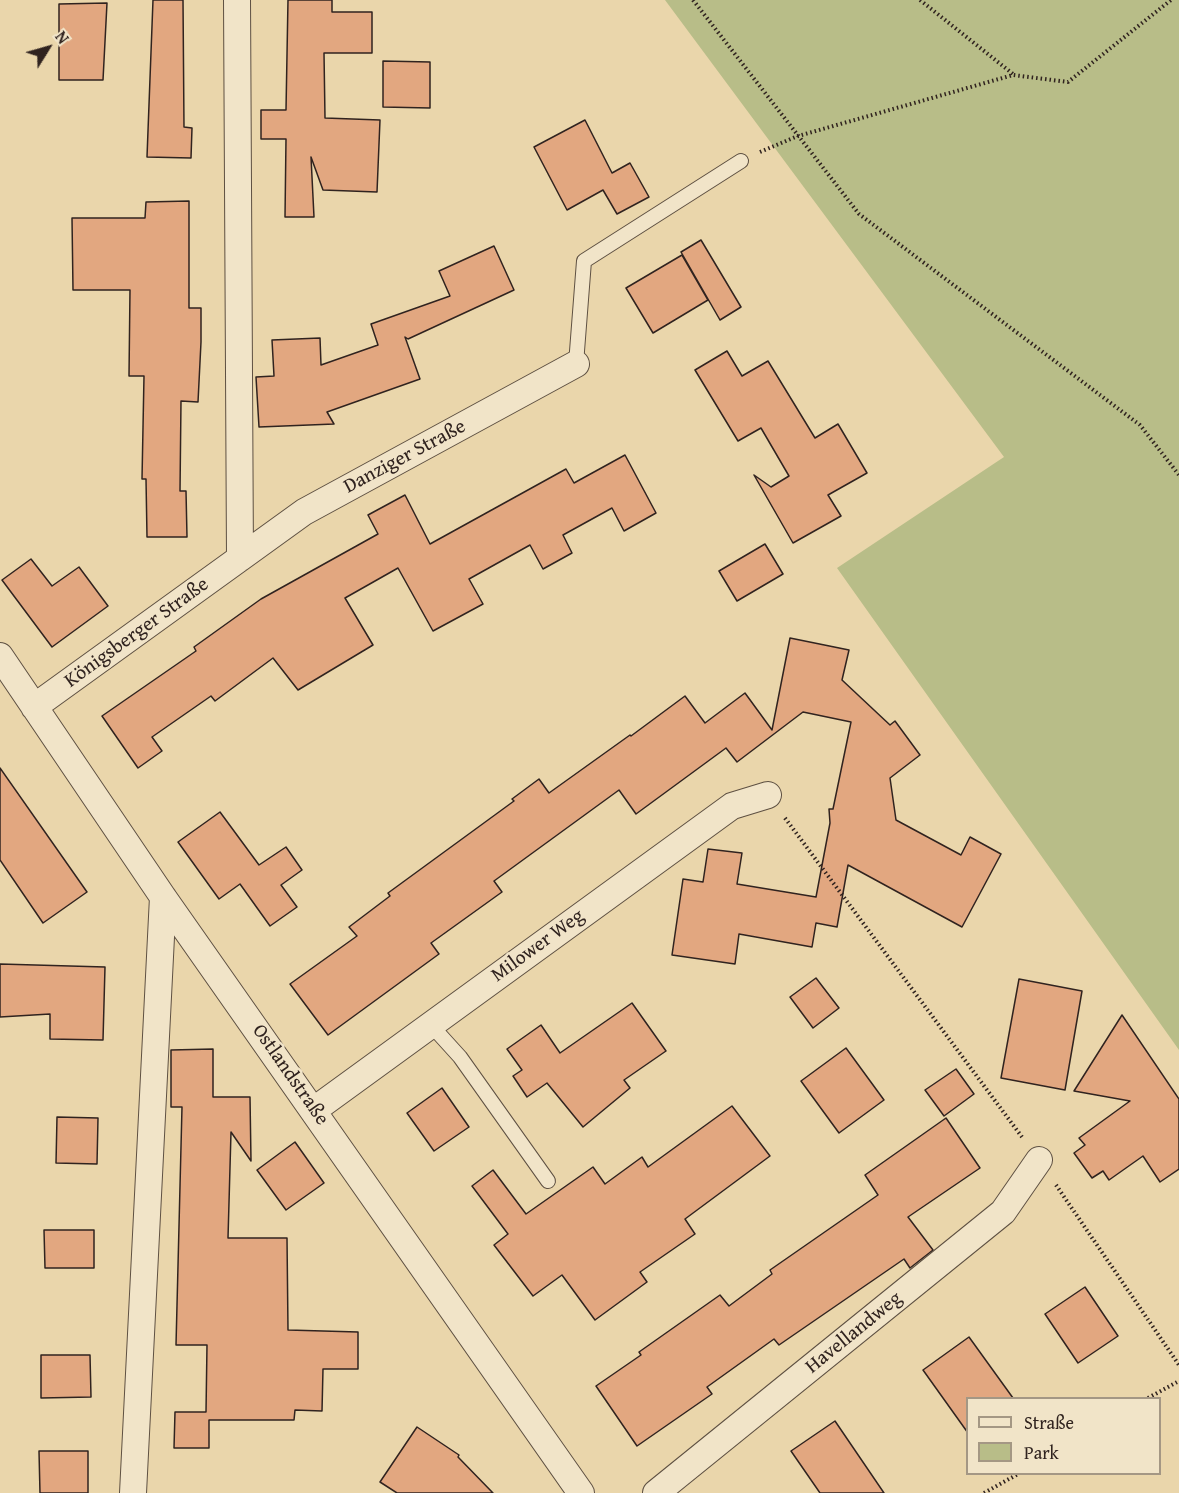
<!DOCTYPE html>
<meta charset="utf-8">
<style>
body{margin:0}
#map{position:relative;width:1179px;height:1493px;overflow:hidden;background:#ead6ab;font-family:"Gentium Book Plus",serif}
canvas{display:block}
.legend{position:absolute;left:966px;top:1397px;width:195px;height:78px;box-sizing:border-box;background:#f1e4c8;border:2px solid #a49784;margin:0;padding:8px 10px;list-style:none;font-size:18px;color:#30231f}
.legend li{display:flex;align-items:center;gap:12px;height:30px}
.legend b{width:30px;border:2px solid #a49784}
.north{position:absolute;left:18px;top:18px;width:60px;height:60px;-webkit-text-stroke:4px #f1e4c8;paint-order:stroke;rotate:53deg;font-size:16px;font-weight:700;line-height:24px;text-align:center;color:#30231f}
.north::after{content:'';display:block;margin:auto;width:21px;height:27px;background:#30231f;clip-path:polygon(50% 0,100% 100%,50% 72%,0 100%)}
</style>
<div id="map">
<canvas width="1179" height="1493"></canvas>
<ul class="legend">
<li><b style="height:8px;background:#f1e4c8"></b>Straße</li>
<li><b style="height:16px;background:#b8bd88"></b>Park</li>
</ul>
<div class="north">N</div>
</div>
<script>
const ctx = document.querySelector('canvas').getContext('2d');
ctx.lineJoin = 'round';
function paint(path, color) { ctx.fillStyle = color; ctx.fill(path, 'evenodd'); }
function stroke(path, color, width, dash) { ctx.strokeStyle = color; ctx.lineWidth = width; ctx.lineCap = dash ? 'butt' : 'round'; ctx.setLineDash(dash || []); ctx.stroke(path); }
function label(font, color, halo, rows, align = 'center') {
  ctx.font = font + ' "Gentium Book Plus",serif'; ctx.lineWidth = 5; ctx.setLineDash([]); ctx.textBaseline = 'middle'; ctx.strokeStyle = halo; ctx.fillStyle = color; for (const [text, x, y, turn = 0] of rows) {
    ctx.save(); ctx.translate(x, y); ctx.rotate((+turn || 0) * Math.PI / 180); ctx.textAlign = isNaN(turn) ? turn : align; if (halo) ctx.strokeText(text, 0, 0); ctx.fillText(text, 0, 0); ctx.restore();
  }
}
const green = new Path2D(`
 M665,0h514v1050l-342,-482 167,-111z`);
const building = new Path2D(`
 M153,0h30l1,127 8,1 -1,30 -44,-1z
 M288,0h44v12h40v41h-48l1,65 55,2 -3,72 -54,-2 -12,-33 3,60h-29l1,-78h-25v-29h25z
 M107,3l-4,77h-44v-76z
 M383,61l47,1v46l-47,-1z
 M585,120l27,53 18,-10 19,34 -32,17 -14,-24 -36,20 -33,-63z
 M189,201v107h12v34l-3,60 -17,-1 -1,90h6l1,46h-40l-1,-58h-4l2,-103h-15l1,-86h-57l-1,-72h73l1,-16z
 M701,240l40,67 -21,13 -39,-68z
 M494,246l20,44 -106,49 -3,-2 15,42 -93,33 7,12 -75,3 -3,-50 18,-1 -2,-36 48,-2 1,27 57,-20 -7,-21 79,-28 -11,-25z
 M682,255l26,45 -55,33 -27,-45z
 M727,351l15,25 26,-15 47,77 23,-14 29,49 -39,22 13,21 -48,27 -39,-68 17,12 18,-11 -28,-48 -23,13 -43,-71z
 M625,455l31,58 -32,18 -12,-23 -49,27 9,18 -29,16 -13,-24 -61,34 14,25 -50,27 -35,-63 -53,30 28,47 -75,45 -25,-32 -58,43 -4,-5 -59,41 10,14 -24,17 -36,-52 94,-65 -2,-4 67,-48 117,-65 -10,-19 37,-20 25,49 136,-75 8,14z
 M765,544l18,30 -46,27 -18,-30z
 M31,559l21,27 27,-19 29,39 -56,41 -50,-67z
 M790,638l59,12 -7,30 48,45 5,-4 25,34 -30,23 6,42 65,35 9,-18 31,17 -39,73 -114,-62 -11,62 -21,-4 -4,24 -73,-13 -4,30 -63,-9 11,-76 20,3 5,-33 34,4 -5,31 79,13 14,-74 -1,-14h4l18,-87 -48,-10 -66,50 -11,-14 -90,66 -17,-24 -125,91 8,11 -71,51 8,11 -111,81 -38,-51 67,-48 -8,-9 41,-31 -2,-3 126,-92 -2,-2 27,-20 10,14 81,-58 1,1 54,-40 20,27 40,-30 27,37z
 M0,768l87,124 -44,31 -43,-63z
 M220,812l39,53 27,-18 16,23 -21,15 16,22 -27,19 -30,-42 -21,15 -41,-57z
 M0,964l105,3 -2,73 -53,-1v-25l-50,3z
 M816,978l23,30 -26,20 -23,-31z
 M1019,979l63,12 -17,99 -64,-12z
 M632,1003l34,48 -42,29 6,8 -47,39 -36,-44 -20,14 -14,-21 9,-6 -15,-21 34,-24 19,28z
 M1122,1015l57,84v70l-19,13 -17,-26 -34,24 -6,-9 -11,7 -18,-25 11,-8 -6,-7 51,-37 -56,-10z
 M846,1048l38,52 -45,33 -38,-52z
 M213,1049v48h37l1,64 -20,-29 -3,106h59l1,92 70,2v37h-35l-1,42 -27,-1 -1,10h-85v28h-35l1,-36h31l1,-67h-31l6,-238h-11v-57z
 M956,1069l18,25 -30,22 -19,-26z
 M442,1088l27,39 -35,24 -27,-38z
 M732,1106l38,50 -85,63 10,15 -55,38 7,10 -52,38 -33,-45 -29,21 -39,-51 14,-11 -36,-48 21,-16 33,44 67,-47 12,17 37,-27 6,10z
 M57,1117l41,1 -1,46 -41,-1z
 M946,1118l34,50 -72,49 25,33 -23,18 -6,-9 -125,86 -5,-6 -67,48 5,7 -75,52 -41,-60 45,-31 -2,-3 81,-57 9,11 43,-32 -2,-4 108,-75 -13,-20z
 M295,1142l29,41 -38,27 -29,-40z
 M44,1230h50v38h-49z
 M1085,1287l33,49 -40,27 -33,-49z
 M969,1337l44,61h-45v35l-45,-63z
 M41,1355h49l1,42 -50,1z
 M835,1421l49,72h-64l-29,-42z
 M417,1427l42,28 -1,2 35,36h-96l-17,-11z
 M39,1451h49v42h-48z`);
const path = new Path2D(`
 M693,0l166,214 281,211 39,50
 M920,0l93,74
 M760,152l38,-16 215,-61 55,7 103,-82
 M785,818l237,319
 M1056,1185l123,180
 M1148,1398l31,-17
 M984,1493l34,-19`);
const service = new Path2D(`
 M576,364l8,-103 157,-100
 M431,1025l29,32 88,124`);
const minor = new Path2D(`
 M237,0l3,558
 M0,656l163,241 418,596
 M34,707l270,-195 272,-148
 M314,1110l418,-304 36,-11
 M133,1493l30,-596
 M656,1493l347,-281 36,-52`);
const streetNames = [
 ["Danziger Straße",405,457,-28],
 ["Königsberger Straße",137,633,-36],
 ["Milower Weg",538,946,-36],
 ["Ostlandstraße",290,1075,55],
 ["Havellandweg",854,1333,-39]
];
paint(green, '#b8bd88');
paint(building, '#e2a780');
stroke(building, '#30231f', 1.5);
stroke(service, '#5e5042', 16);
stroke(minor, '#5e5042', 28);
stroke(path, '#30231f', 4, [1.5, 3]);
stroke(service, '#f1e4c8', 14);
stroke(minor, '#f1e4c8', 26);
label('20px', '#30231f', '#f1e4c8', streetNames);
</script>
